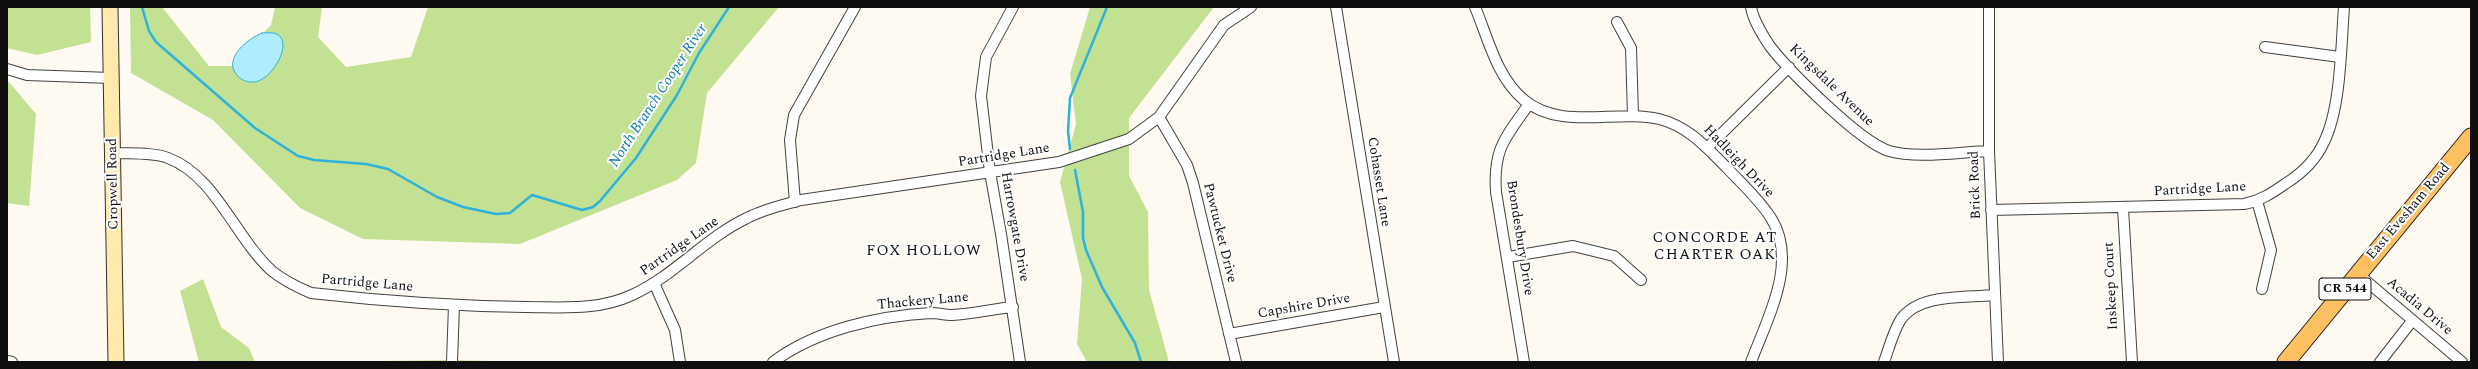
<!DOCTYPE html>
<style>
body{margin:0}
#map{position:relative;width:2478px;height:369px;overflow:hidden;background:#fffaf1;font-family:Spectral,serif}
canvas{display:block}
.frame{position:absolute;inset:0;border:8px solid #0f0f0f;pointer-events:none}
</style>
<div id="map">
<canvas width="2478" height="369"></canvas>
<div class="frame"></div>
</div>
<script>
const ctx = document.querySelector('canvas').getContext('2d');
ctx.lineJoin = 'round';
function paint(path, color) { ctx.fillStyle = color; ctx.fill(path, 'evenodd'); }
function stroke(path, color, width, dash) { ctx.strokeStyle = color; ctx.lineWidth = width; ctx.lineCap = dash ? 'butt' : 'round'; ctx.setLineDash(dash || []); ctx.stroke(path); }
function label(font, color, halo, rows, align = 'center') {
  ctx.font = font + ' Spectral,serif'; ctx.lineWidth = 4; ctx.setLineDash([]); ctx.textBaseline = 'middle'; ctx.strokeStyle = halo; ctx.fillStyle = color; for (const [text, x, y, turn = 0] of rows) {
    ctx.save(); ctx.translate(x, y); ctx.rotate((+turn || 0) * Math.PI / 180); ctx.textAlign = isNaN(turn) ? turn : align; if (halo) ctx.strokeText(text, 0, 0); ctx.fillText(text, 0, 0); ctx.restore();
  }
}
const forest = new Path2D(`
 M7,7h83l1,35 -54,13 -30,-7z
 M130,7h32l47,59h23l39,-41 4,-18h47l-4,30 28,30 65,-10 17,-50h351l-72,86 -11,70 -19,17 -157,64 -157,-5 -63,-31 -87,-88 -82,-47z
 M1090,7h124l-85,111v58l19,36 1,78 20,72h-82l-10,-18 5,-65 -22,-97 16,-58 -6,-50z
 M9,82l27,32 -7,92 -22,-3v-119z
 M203,279l18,48 28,21 6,14h-56l-19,-71z
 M454,360l71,2h-148l2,-1z`);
const water = new Path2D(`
 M262,33c4,0 10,-1 15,1 17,9 -6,49 -25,48 -6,0 -11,-2 -16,-8 -12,-16 11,-35 26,-41z`);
const stream = new Path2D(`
 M142,7l7,24 7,11 99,86 43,28 16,4 52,4 22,5 49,28 26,10 33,7 14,-1 22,-18 50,15 11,-3 7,-6 36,-43 41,-63 22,-42 30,-46
 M1070,149l-2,-18 2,-33 37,-91
 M1075,170l8,42v26l3,12 16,37 33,56 6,19`);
const street = new Path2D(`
 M1013,7l-27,50 -5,39 9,76 11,62 19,128
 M1336,7l58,355
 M1475,7c13,31 22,71 49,93 37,31 92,9 135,19 29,7 48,29 68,49 15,16 32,31 44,50 28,44 -4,101 -20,144
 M1751,7c2,13 11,27 18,38 19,25 91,97 120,106 28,8 70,1 100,0
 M1989,7v144l9,211
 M1617,22l14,26 2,68
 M2265,47l75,10
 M7,69l20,6 84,3
 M1159,117l28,48 6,18 43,179
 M1707,148l82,-81
 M113,153c17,1 39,-1 55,5 47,17 68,81 104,113 12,10 25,16 39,22 71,8 143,13 214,14 36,0 73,4 107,-12 42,-19 73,-57 115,-77 17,-9 36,-13 54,-18l258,-38 70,-23 30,-22 65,-92 27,-18
 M2257,201l14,49 -9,39
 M795,202l-5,-62 4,-25 61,-108
 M2123,208l9,154
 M1991,210l253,-6c16,-3 28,-11 41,-20 16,-10 31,-24 39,-42 17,-34 17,-96 20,-135
 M1508,257l65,-11 41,10 27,24
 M2358,274l104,88
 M654,283l21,47 5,32
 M1229,334l155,-27
 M7,361l5,1
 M452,362l2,-57
 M773,362c43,-32 104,-46 158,-49 7,0 14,2 21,2 20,-1 41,-6 61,-8
 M1524,362l-28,-170c-3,-43 9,-54 33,-88
 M1884,362c5,-14 9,-30 17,-43 19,-26 64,-21 93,-24
 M2380,362l32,-41`);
const secondary = new Path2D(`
 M110,7l6,355`);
const primary = new Path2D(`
 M2286,362l185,-225`);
const shields = [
 [2345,289,52]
];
const shieldNames = [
 ["CR 544",2345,289]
];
const streetNames = [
 ["Kingsdale Avenue",1831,86,44],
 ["Partridge Lane",1004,156,-9],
 ["Hadleigh Drive",1738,162,46],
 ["Cohasset Lane",1378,182,81],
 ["Cropwell Road",114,184,-91],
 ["Brick Road",1976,185,-92],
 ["Partridge Lane",2200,190,-3],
 ["East Evesham Road",2409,212,-50],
 ["Harrowgate Drive",1014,227,80],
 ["Pawtucket Drive",1219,233,76],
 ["Brondesbury Drive",1519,238,81],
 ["Partridge Lane",680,247,-35],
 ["Partridge Lane",367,284,5],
 ["Inskeep Court",2112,286,-93],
 ["Thackery Lane",923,302,-5],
 ["Capshire Drive",1304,307,-10],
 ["Acadia Drive",2419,307,40]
];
const waterNames = [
 ["North Branch Cooper River",659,96,-57]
];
const neighbourhoodNames = [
 ["CONCORDE AT",1715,239],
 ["CHARTER OAK",1715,256],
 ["FOX HOLLOW",924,252]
];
paint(forest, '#c2e193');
paint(water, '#afecfd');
stroke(water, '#2eb2dc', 1);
stroke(stream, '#2eb2dc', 2.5);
stroke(street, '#424242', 12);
stroke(secondary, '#313131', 17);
stroke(primary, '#202020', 19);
stroke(street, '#fff', 10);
stroke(secondary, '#ffe9ac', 15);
stroke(primary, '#ffc061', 17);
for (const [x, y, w] of shields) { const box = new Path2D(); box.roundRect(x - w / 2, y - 11, w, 22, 3); ctx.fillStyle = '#fff'; ctx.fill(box); stroke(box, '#0f0f0f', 1); }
label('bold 13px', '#0f0f0f', null, shieldNames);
label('14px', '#0f0f0f', '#fff', streetNames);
label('italic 15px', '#097ba7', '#fff', waterNames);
ctx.letterSpacing = '1px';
label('15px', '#0f0f0f', '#fff', neighbourhoodNames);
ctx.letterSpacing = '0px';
</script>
